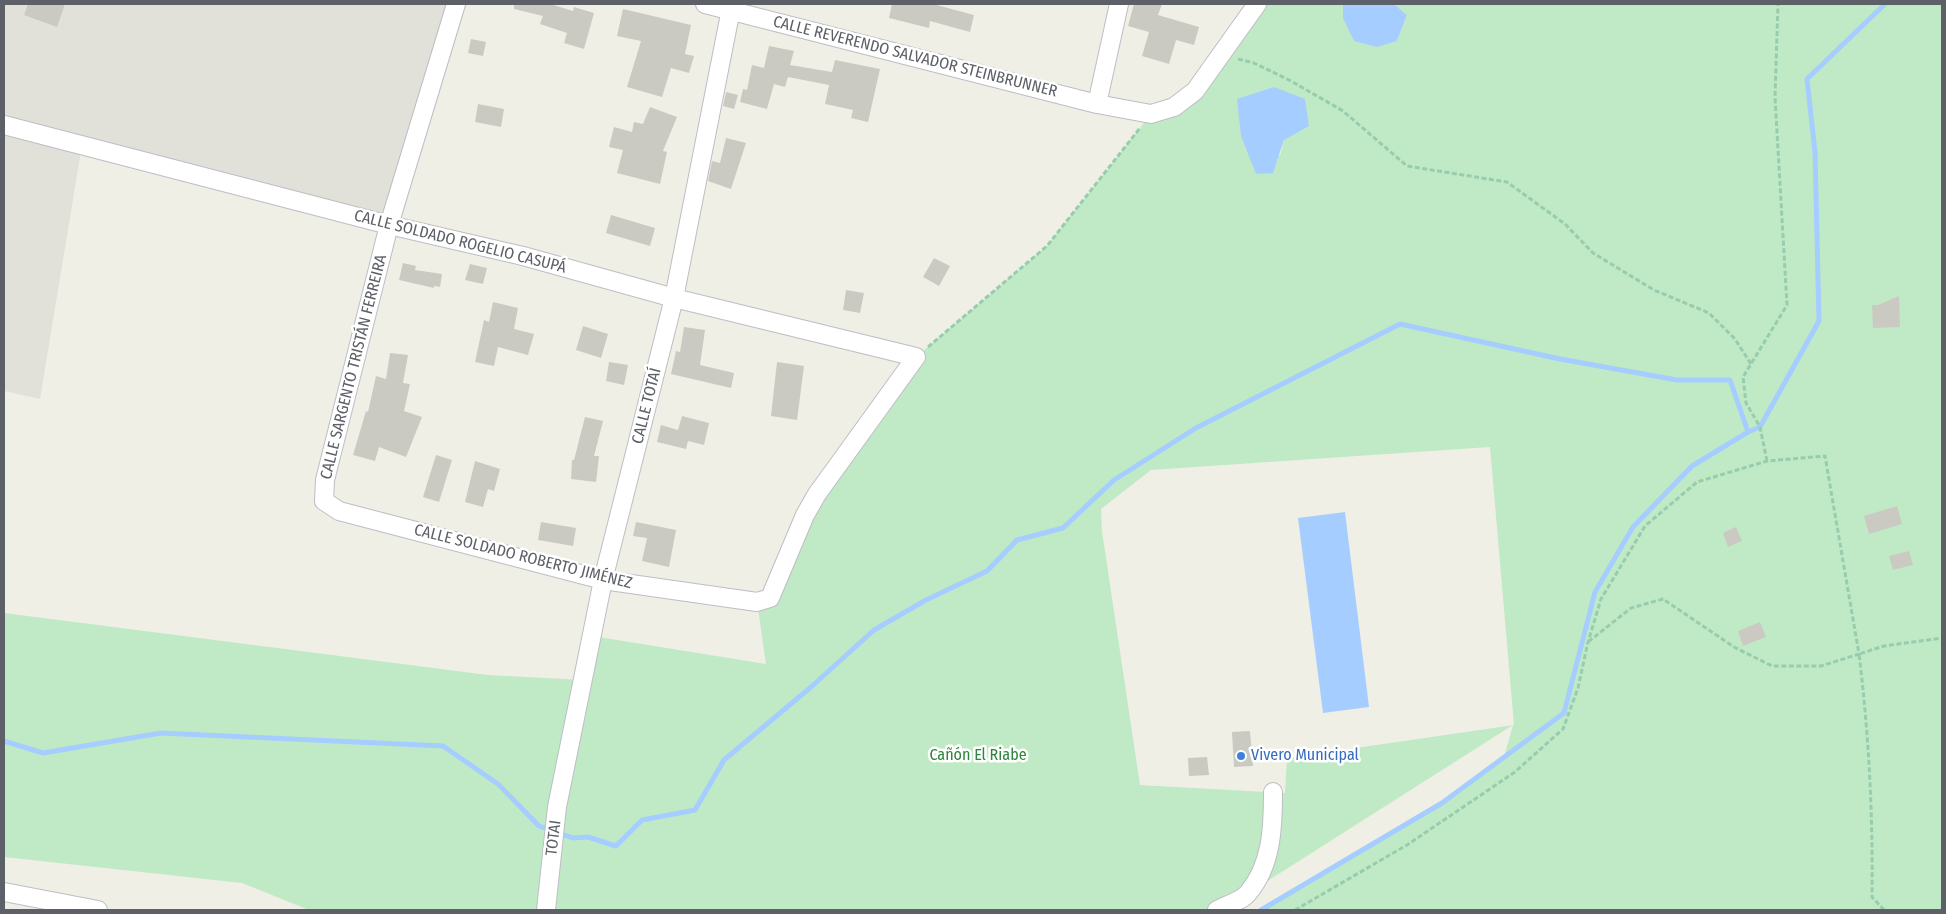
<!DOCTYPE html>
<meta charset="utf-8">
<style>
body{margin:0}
#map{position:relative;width:1946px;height:914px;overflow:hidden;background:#f0efe5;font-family:"Fira Sans Condensed",sans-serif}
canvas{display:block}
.frame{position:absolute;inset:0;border:5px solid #5d6067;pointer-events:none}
</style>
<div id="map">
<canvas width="1946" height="914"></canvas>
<div class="frame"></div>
</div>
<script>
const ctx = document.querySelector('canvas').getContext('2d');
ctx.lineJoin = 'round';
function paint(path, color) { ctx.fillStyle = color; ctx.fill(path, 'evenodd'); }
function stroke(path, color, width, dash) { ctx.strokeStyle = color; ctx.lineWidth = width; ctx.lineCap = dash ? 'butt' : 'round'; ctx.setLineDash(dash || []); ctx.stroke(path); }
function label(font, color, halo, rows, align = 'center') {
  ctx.font = font + ' "Fira Sans Condensed",sans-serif'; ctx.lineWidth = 5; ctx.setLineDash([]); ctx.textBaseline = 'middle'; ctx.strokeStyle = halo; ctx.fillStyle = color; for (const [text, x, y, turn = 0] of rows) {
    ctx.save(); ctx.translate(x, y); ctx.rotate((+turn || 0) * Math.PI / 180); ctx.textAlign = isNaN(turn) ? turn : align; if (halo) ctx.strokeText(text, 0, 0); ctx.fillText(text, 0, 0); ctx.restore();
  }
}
const industrial = new Path2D(`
 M4,4h452l-67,221 -307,-80 -42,254 -36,-8z`);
const green = new Path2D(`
 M1257,4h86v14l54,23 10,-26 -13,-11h548v906h-681l181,-107 62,-46 9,-32 -266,169 -30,16h-908l-67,-27 -238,-26v-244l484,62 95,5 9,-44 174,28 -9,-62 13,-4 35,-83 111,-158 131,-111 104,-132 23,-7zM1237,99l47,41 -4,16zM1490,447l24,278 -227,33 -2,35 -145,-8 -38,-254 -1,-22 50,-39z`);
const water = new Path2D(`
 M1343,4h51l13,11 -10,26 -20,6 -23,-6 -11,-23z
 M1274,87l31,12 4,27 -25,14 -11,33 -17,1 -15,-38 -4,-37z
 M1345,512l24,195 -46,6 -25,-195z`);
const stream = new Path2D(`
 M4,741l39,12 118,-20 282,13 55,38 41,42 34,12 15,-1 28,9 26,-26 53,-10 29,-50 87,-73 63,-57 52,-30 61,-29 30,-31 46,-12 51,-48 82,-52 204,-104 160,35 117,21h53l18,52
 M1261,910l181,-107 122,-90 31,-121 38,-65 59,-61 56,-34 12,-5 59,-106 -4,-169 -8,-73 78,-75`);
const building = new Path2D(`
 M28,4h37l-8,23 -33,-12z
 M514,4h36l23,7 1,-4 20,6 -10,36 -20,-6 3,-10 -27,-9 3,-8 -29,-7z
 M892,4h41l41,11 -4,17 -40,-11 -1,7 -40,-10z
 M1134,4h28l-4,11 41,12 -5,18 -18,-5 -7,24 -27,-8 7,-24 -21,-6z
 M623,9l68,16 -6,29 9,2 -5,17 -18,-5 -9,29 -35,-10 14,-46 -24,-5z
 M471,39l15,3 -3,14 -15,-3z
 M769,46l25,5 -4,14 42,7 3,-12 45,9 -12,53 -17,-4 2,-8 -28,-6 4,-19 -41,-8 -3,10 -11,-3 -7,25 -27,-7 3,-13 4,1 5,-25 12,3z
 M726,92l12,3 -4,14 -11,-3z
 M478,104l26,5 -3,18 -26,-5z
 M650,107l27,10 -14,34 4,1 -7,32 -43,-11 6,-23 -14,-3 5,-20 18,5 2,-10 9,2z
 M726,138l20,5 -15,46 -23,-8 4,-20 8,2z
 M611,215l44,13 -5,18 -44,-13z
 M934,258l16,8 -11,20 -16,-9z
 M403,263l13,3 -1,4 27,4 -2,13 -6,-1v2l-35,-8z
 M470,264l17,4 -4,16 -18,-4z
 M846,290l18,3 -4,20 -17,-3z
 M1899,296l1,31 -27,1 -1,-23h6z
 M493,302l25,6 -4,21 20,5 -6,21 -30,-8 -4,19 -19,-4 9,-42 5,2z
 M583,326l25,8 -7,24 -25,-8z
 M684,327l21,3 -5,35 34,8 -3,15 -60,-14 5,-23 4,1z
 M390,353l18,2 -5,28 7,1 -6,27 18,6 -16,40 -27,-10 -4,14 -22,-6 13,-44 2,1 8,-36 10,3z
 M609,362l19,3 -4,20 -18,-4z
 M777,362l27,4 -7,54 -26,-4z
 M682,416l27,7 -5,22 -16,-4 -2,8 -29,-7 4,-17 17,5z
 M585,417l18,4 -9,35h5l-3,26 -25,-3 1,-19h2z
 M436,455l16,5 -13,42 -16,-5z
 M475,461l25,8 -6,22 -6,-2 -5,18 -18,-5z
 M1897,506l5,18 -33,10 -5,-18z
 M541,522l35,6 -3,18 -35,-6z
 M636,522l40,8 -7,37 -27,-6 5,-23 -14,-2z
 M1736,527l6,14 -14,6 -5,-14z
 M1909,551l4,14 -20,5 -4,-14z
 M1760,622l6,15 -23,9 -5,-15z
 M1250,731l3,35 -19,1 -2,-35z
 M1207,757l2,18 -20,1 -1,-18z`);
const path = new Path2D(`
 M1238,59l16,4 37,18 52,30 64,55 100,16 58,42 28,29 61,37 55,23 26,26 16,25
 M928,347l119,-101 93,-118
 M1767,461l-7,-34 -14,-24 -3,-26 44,-72 -12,-208 3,-93
 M1295,910l112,-65 108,-73 48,-43 15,-41 10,-46 13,-43 44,-73 52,-44 70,-21 58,-5 34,198 -38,12h-49l-38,-19 -71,-48 -32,9 -43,34
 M1884,910l-12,-13c1,-81 -3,-162 -13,-243l25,-8 58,-8`);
const minor = new Path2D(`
 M705,4l392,100 54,10 23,-7 21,-16 62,-87
 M1097,104l22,-100
 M4,125l385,100 134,31 151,42 242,59 -99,137 -12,21 -35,83 -13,4 -154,-22 -264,-69 -15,-10 1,-21 64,-255 67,-221
 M4,892l94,18
 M546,910l11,-103 46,-227 71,-282 58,-294
 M1217,910c9,-5 25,-9 31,-17 24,-28 25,-66 25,-101`);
const markers = [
 [1241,756,5,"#3f7fe0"]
];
const streetNames = [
 ["CALLE REVERENDO SALVADOR STEINBRUNNER",915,57,14],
 ["CALLE SOLDADO ROGELIO CASUPÁ",460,242,14],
 ["CALLE SARGENTO TRISTÁN FERREIRA",354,367,-76],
 ["CALLE TOTAÍ",647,406,-76],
 ["CALLE SOLDADO ROBERTO JIMÉNEZ",523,557,14],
 ["TOTAI",554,838,-83]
];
const parkNames = [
 ["Cañón El Riabe",978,756]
];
const shopNames = [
 ["Vivero Municipal",1251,756]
];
paint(industrial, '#e1e1d9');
paint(green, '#c0eac5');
paint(water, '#a6cdff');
stroke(stream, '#a6cdff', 5);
paint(building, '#cbcac2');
stroke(minor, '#bdbec5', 20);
stroke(path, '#98ccae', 3, [5, 2.5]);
stroke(minor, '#fff', 18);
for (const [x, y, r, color] of markers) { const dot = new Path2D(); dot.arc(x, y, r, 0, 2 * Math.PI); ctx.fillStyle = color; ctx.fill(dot); stroke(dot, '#fff', 2); }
label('16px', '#5d6067', '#fff', streetNames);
label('16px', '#2e853d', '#fff', parkNames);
label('16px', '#366cbe', '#fff', shopNames, 'left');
</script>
